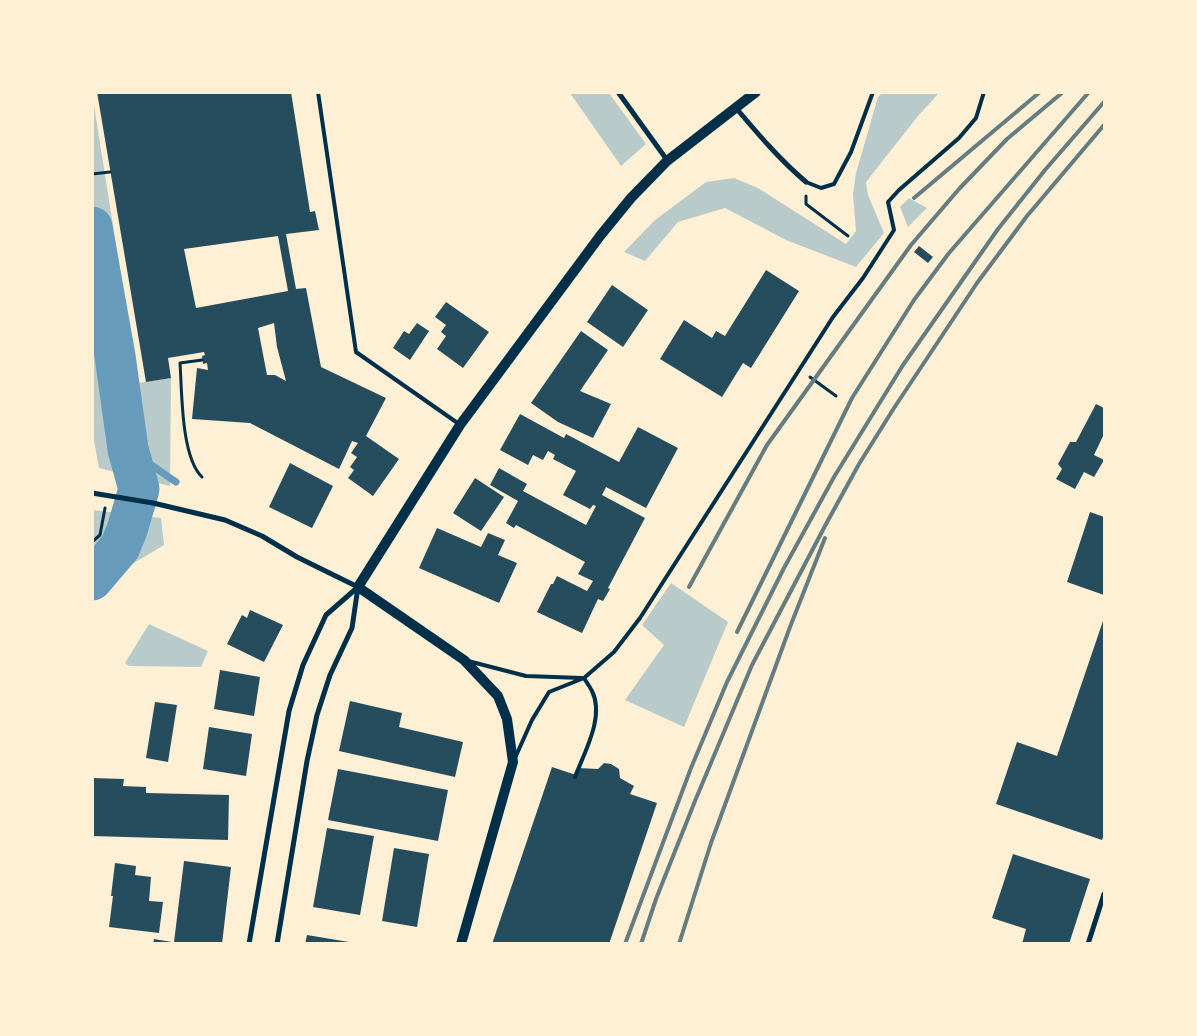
<!DOCTYPE html>
<style>
body{margin:0}
#map{position:relative;width:1197px;height:1036px;overflow:hidden;background:#fdf0d5;font-family:Barlow,sans-serif}
canvas{display:block}
.frame{position:absolute;inset:0;border:94px solid #fdf0d5;pointer-events:none}
</style>
<div id="map">
<canvas width="1197" height="1036"></canvas>
<div class="frame"></div>
</div>
<script>
const ctx = document.querySelector('canvas').getContext('2d');
ctx.lineJoin = 'round';
function paint(path, color) { ctx.fillStyle = color; ctx.fill(path, 'evenodd'); }
function stroke(path, color, width, dash) { ctx.strokeStyle = color; ctx.lineWidth = width; ctx.lineCap = dash ? 'butt' : 'round'; ctx.setLineDash(dash || []); ctx.stroke(path); }
const green = new Path2D(`
 M92,93l46,290 33,-5 -1,108 -71,-18 -7,-38z
 M570,93h39l37,51 -25,22z
 M882,93h57l-21,23 -52,66 2,13 16,38 -28,34 -70,-27 -61,-32 -47,14 -33,39 -21,-9 31,-32 51,-38 28,-4 24,10 88,56 10,-13 -3,-37 3,-21 22,-76z
 M909,198l18,10 -19,19 -8,-20z
 M93,510l68,8 3,27 -40,24 -31,33z
 M671,583l57,39 -44,105 -59,-27 39,-55 -22,-20z
 M149,624l59,27 -7,16 -72,-1 -4,-3z`);
const stream = new Path2D(`
 M128,449l48,33`);
const river = new Path2D(`
 M92,227l23,129 13,93 11,40 -12,41 -7,17 -28,33`);
const building = new Path2D(`
 M97,92h194l19,120 5,-1 4,19 -33,4 10,55 10,-1 15,79 65,31 -20,38 33,23 -26,37 -25,-18 6,-8 -4,-3 7,-10 -6,-4 7,-10 -6,-2 -13,28 -89,-46 -58,-4 5,-51 11,2 -1,-7 -4,1 -1,-8 3,-1 -1,-3 -36,6 3,20 -25,4zM278,236l10,55 -92,17 -12,-59zM274,323l3,24 9,34 -11,-6h-8l-9,-47z
 M919,246l14,11 -5,6 -14,-11z
 M766,270l33,21 -48,77 -8,-5 -21,34 -62,-38 24,-39 28,18 4,-7 9,5z
 M612,285l36,25 -25,37 -36,-25z
 M446,302l43,30 -26,36 -26,-19 9,-13 -5,-4 5,-7 -11,-8z
 M417,323l12,8 -19,29 -17,-12 11,-17 5,3z
 M581,331l27,19 -28,41 31,13 -18,34 -35,-16 -27,-19z
 M1096,404l8,4v26l-10,21 10,5 -10,17 -10,-5 -9,17 -19,-10 6,-10 -4,-5 12,-22h6z
 M520,414l44,24 2,-4 53,28 19,-35 40,21 -32,60 -40,-21 -4,8 43,23 -37,70 2,1 -7,12 -5,-2 -16,34 -45,-21 14,-28h2l4,-8 30,15 6,-10 -15,-7 7,-12 -69,-37 -2,3 -8,-5 12,-22 -28,-16 9,-17 28,16 -4,7 63,34 10,-19 -3,-1 -3,4 -27,-14 13,-24 -23,-12 2,-4 -7,-4 -5,9 -10,-5 -5,10 -28,-15z
 M290,463l43,23 -21,42 -43,-21z
 M475,478l29,19 -23,34 -28,-18z
 M1090,512l14,5v78l-37,-13z
 M437,528l44,19 7,-14 17,7 -7,15 19,8 -18,40 -80,-35z
 M250,610l33,15 -19,37 -37,-18 15,-29 5,3z
 M1104,618v216l-2,6 -106,-36 21,-62 40,14z
 M220,670l40,7 -6,39 -40,-7z
 M350,701l52,12 -3,14 64,15 -8,35 -116,-26z
 M155,702l22,3 -9,57 -22,-4z
 M209,727l43,7 -6,42 -43,-7z
 M604,763l7,1 8,5 1,9 14,8 -4,8 27,9 -48,141h-117l60,-177 24,8 2,-7 20,1z
 M338,769l110,21 -10,51 -110,-21z
 M92,778l32,1 -1,7 23,1v6l83,2 -1,45 -136,-4z
 M327,828l47,8 -14,79 -47,-8z
 M394,848l35,6 -12,73 -35,-6z
 M1013,854l77,25 -21,65h-47l4,-15 -34,-11z
 M184,861l47,6 -9,77 -48,-2z
 M115,863l21,3 -1,9 16,2 -2,24 14,1 -4,31 -50,-6 4,-31h-2z
 M307,935l42,7 -1,2h-43z
 M154,939l18,3v2h-19z`);
const path = new Path2D(`
 M92,174l18,-2
 M806,196v8l42,32
 M810,377l26,19
 M202,477c-21,-20 -20,-85 -22,-114l22,-3
 M92,542l8,-7 5,-27`);
const service = new Path2D(`
 M318,92l38,260 103,72
 M806,182l15,6 13,-4 17,-32 22,-60
 M468,661l58,15 56,2
 M515,758l17,-38 17,-28 35,-14 30,-26 26,-34 193,-301 30,-39 31,-48 -6,-28 11,-12 60,-52 17,-20 8,-26
 M575,777c9,-24 30,-60 17,-86 -2,-4 -5,-8 -8,-13`);
const minor = new Path2D(`
 M618,92l49,68
 M736,108c22,26 44,52 70,74
 M92,493l61,10 72,17 37,16 35,21 61,30
 M249,944l40,-233 14,-46 23,-50 32,-28
 M277,944l30,-183 10,-46 13,-40 22,-47 6,-41
 M1088,944l16,-50`);
const secondary = new Path2D(`
 M461,944l52,-182 -6,-43 -9,-23 -34,-36 -106,-73 102,-162 140,-189 31,-38 36,-37 89,-69`);
const rail = new Path2D(`
 M914,198l126,-106
 M689,587l78,-142 144,-200 48,-56 48,-50 56,-47
 M737,632l115,-234 62,-98 35,-47 140,-161
 M625,944l66,-176 36,-86 57,-114 50,-91 69,-112 95,-136 47,-59 59,-68
 M641,944l15,-45 39,-98 57,-136 74,-141 33,-60 35,-56 83,-125 50,-67 77,-91
 M679,944l32,-101 79,-216 35,-89`);
paint(green, '#b9caca');
stroke(stream, '#669bbc', 7);
stroke(river, '#669bbc', 41);
paint(building, '#264d5e');
stroke(path, '#003049', 3);
stroke(service, '#003049', 4);
stroke(minor, '#003049', 5);
stroke(secondary, '#003049', 10);
stroke(rail, '#657d81', 4);
</script>
